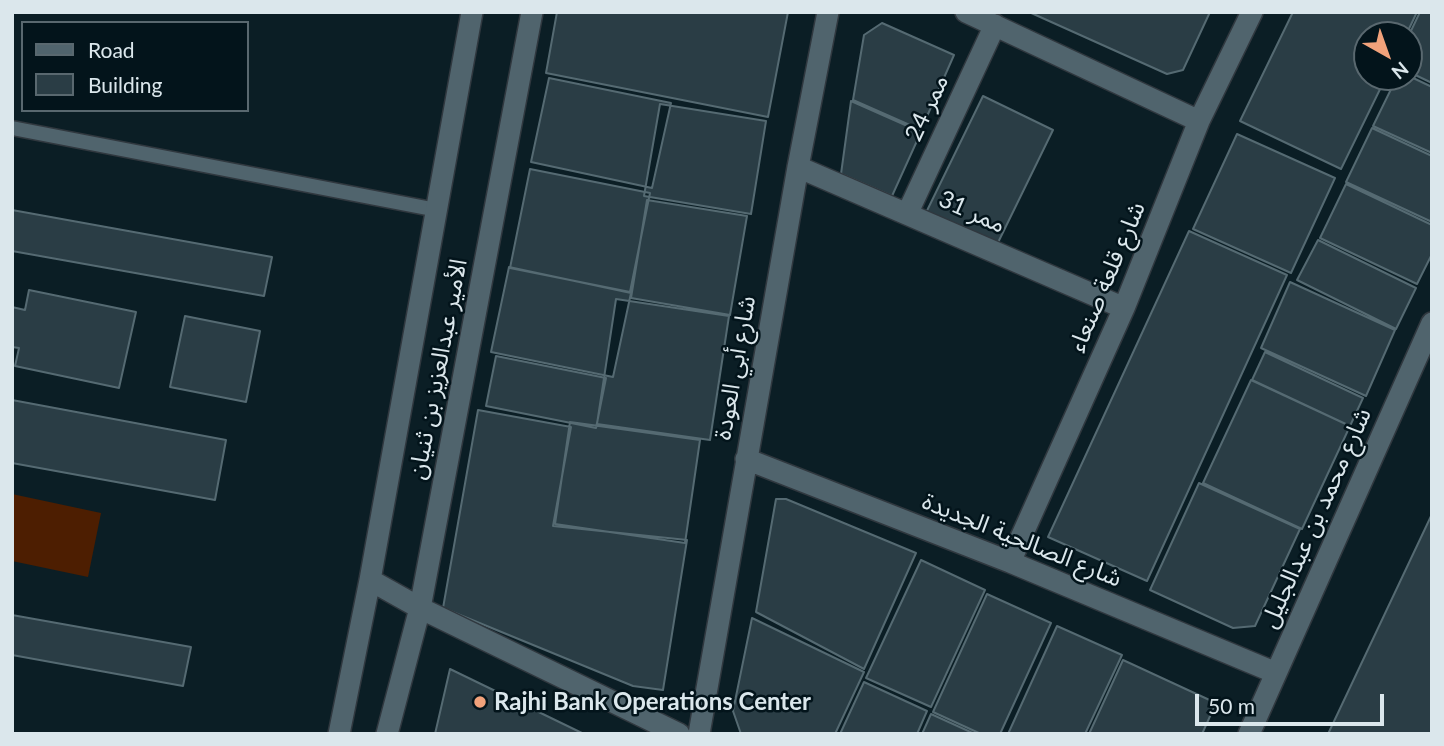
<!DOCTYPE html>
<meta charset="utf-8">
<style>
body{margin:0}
#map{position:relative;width:1444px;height:746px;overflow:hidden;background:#0b1e25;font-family:Lato,sans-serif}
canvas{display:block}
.frame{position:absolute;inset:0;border:14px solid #dbe7ec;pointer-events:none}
.legend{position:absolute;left:21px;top:21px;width:228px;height:91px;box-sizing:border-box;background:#03141b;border:2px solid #59686f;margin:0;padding:9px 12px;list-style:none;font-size:21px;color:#dbe7ec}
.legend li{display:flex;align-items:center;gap:14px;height:35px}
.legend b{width:35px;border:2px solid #59686f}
.north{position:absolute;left:1353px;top:21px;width:70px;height:70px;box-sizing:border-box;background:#03141b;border:2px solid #59686f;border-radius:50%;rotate:140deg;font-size:19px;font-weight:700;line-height:28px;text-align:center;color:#dbe7ec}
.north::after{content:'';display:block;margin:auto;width:24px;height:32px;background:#f1a27b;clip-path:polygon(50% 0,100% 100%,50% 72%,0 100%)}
.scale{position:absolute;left:1195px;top:694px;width:189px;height:32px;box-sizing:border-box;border:4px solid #dbe7ec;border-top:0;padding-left:9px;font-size:21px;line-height:24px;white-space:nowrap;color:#dbe7ec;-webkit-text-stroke:5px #03141b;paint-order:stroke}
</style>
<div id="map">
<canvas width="1444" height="746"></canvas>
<div class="frame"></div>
<ul class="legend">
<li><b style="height:9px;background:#50646d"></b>Road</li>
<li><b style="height:19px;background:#2a3d45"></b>Building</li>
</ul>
<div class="north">N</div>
<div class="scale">50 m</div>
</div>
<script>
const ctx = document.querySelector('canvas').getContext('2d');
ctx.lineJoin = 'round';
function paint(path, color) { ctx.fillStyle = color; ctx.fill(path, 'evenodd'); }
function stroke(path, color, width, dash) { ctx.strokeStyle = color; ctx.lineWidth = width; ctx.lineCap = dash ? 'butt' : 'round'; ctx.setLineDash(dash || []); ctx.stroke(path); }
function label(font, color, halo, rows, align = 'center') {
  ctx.font = font + ' Lato,"Noto Sans Arabic",sans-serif'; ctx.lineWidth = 5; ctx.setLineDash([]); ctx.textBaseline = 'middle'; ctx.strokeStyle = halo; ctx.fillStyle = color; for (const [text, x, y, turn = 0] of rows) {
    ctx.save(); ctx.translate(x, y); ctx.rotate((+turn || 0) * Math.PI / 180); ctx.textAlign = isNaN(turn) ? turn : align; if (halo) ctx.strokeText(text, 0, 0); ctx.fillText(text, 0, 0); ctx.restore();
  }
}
const green = new Path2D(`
 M12,494l89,19 -13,64 -76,-16z`);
const building = new Path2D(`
 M557,12h231l-20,105 -222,-44z
 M1029,12h181l-27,58 -16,4z
 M1293,12h124l-11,23h-39v42h19l-45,92 -101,-48z
 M1420,12h12v71l-23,-11v-37z
 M882,23l72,32 -33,75 -68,-30 11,-65z
 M1409,76l23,11v66l-59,-27 24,-49z
 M549,78l122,25 -19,85 -121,-26z
 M983,96l70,34 -64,131 -70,-34z
 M851,101l70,31 -29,64 -51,-22z
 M660,104l106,17 -15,93 -107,-18z
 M1372,128l60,28v66l-86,-40z
 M1237,134l98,44 -44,95 -98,-44z
 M530,169l120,24 -20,99 -120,-24z
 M1346,184l86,41v29l-15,30 -97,-46z
 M647,200l100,16 -17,99 -99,-17z
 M12,210l260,47 -8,39 -252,-45z
 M1189,231l98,44 -140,306 -99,-44z
 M1318,240l98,48 -20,41 -99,-49z
 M509,267l122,26 -18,84 -122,-25z
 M1290,282l105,48 -29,66 -105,-48z
 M29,290l107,22 -17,76 -104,-22 4,-18 -7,-1v-40l13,3z
 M616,299l113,17 -19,124 -113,-16z
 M185,316l75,15 -14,71 -76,-15z
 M1265,352l98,46 -13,28 -98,-46z
 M496,356l110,22 -10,50 -110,-22z
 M1251,380l99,46 -48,103 -99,-46z
 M12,400l214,40 -11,60 -203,-37z
 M478,410l93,17 -18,99 134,14 -24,150 -30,-4 -190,-78z
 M570,422l130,18 -15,103 -130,-19z
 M1199,483l101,46 -45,97 -22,2 -83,-38z
 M776,499h10l130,54 -52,116 -108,-57z
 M1432,514v220h-104z
 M921,560l64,30 -54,117 -65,-29z
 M987,594l64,29 -51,111h-19l-48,-22z
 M12,615l179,32 -8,39 -171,-31z
 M752,618l112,54 -29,62h-94l-8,-23z
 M1057,626l65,29 -37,79h-77z
 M1123,660l93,43 -14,31h-113z
 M450,669l134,65h-149z
 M864,682l63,29 -10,23h-77z
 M931,714l44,20h-53z`);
const lane = new Path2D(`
 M12,128l425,82`);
const street = new Path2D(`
 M966,12l233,109
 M798,167l326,141
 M908,212l87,-187
 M746,459l264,103 266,111
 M1010,562l114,-254 75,-187 53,-109
 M370,580l50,28 259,126
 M339,734l31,-154 102,-568
 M387,734l33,-126 112,-596
 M699,734l99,-567 30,-155
 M1249,734l183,-411`);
const markers = [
 [480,702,7,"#f1a27b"]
];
const streetNames = [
 ["ممر 24",927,108,-65],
 ["ممر 31",972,212,24],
 ["شارع قلعة صنعاء",1107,277,-67],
 ["شارع أبي العودة",735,368,-80],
 ["الأمير عبدالعزيز بن ثنيان",438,369,-79],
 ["شارع محمد بن عبدالجليل",1316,518,-66],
 ["شارع الصالحية الجديدة",1022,540,22]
];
const poiNames = [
 ["Rajhi Bank Operations Center",494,702]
];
paint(green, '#4d1e01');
paint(building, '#2a3d45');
stroke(building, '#556a72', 2);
stroke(lane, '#30383f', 17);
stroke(street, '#30383f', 24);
stroke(lane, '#50646d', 14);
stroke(street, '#50646d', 21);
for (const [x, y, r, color] of markers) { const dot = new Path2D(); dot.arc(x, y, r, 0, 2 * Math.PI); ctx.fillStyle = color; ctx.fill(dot); stroke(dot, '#03141b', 2.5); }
label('24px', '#dbe7ec', '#03141b', streetNames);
label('bold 24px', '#dbe7ec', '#03141b', poiNames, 'left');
</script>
